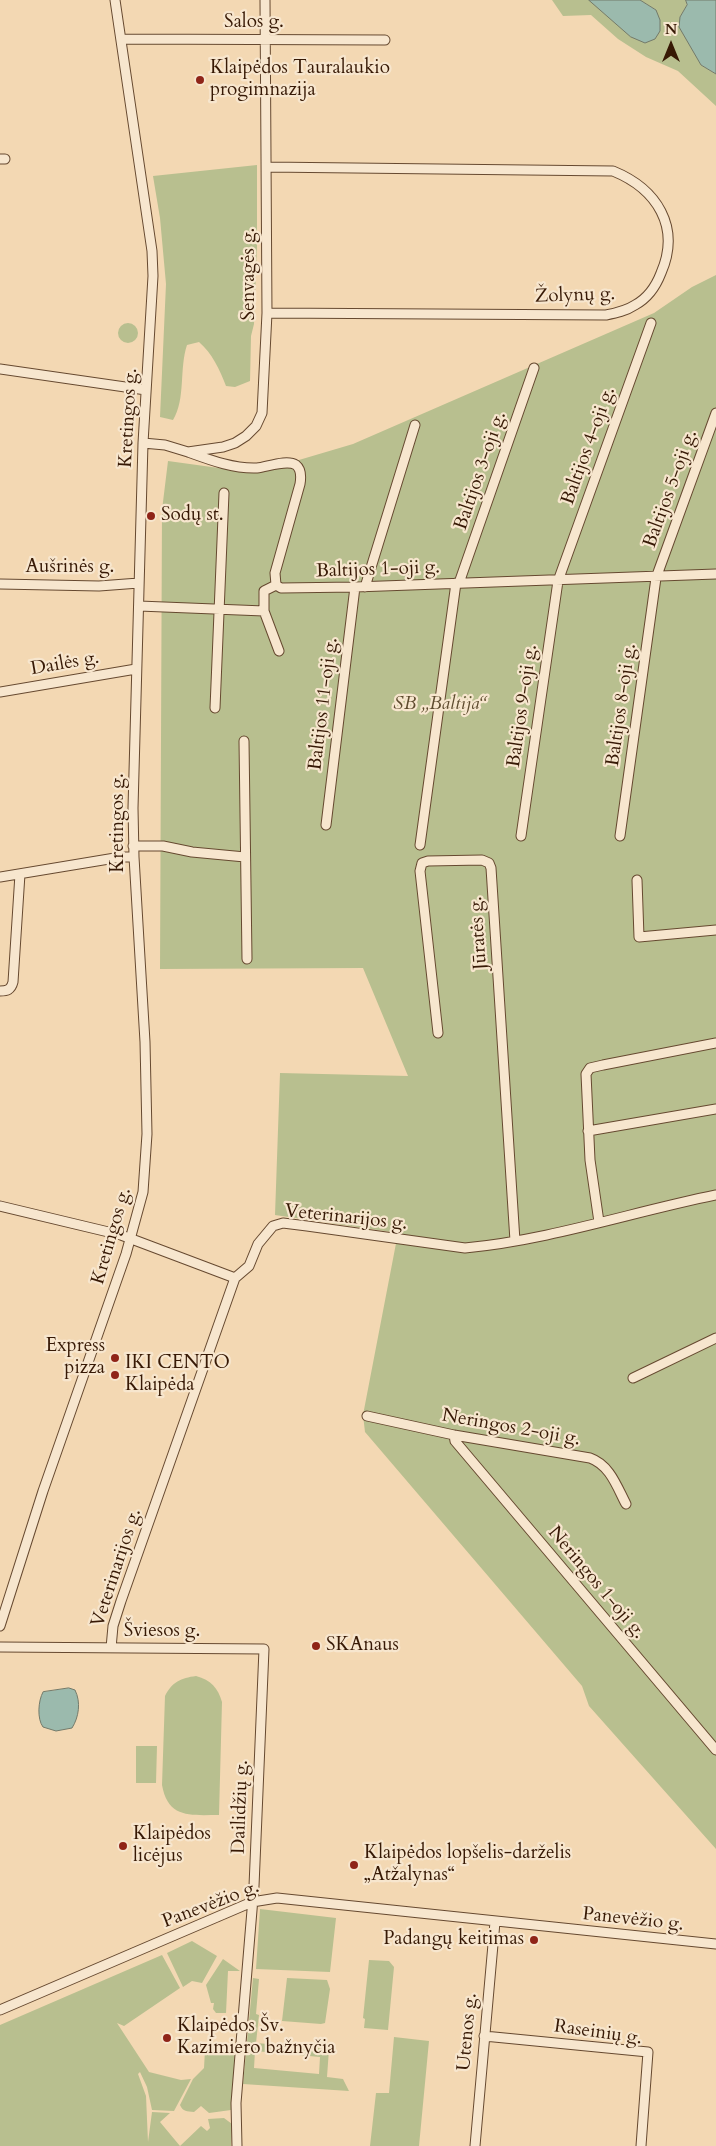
<!DOCTYPE html>
<meta charset="utf-8">
<style>
body{margin:0}
#map{position:relative;width:716px;height:2146px;overflow:hidden;background:#f3d8b3;font-family:Cardo,serif}
canvas{display:block}
.north{position:absolute;left:646px;top:20px;width:50px;height:50px;-webkit-text-stroke:4px #f7e6ce;paint-order:stroke;rotate:0deg;font-size:14px;font-weight:700;line-height:20px;text-align:center;color:#371905}
.north::after{content:'';display:block;margin:auto;width:18px;height:22px;background:#371905;clip-path:polygon(50% 0,100% 100%,50% 72%,0 100%)}
</style>
<div id="map">
<canvas width="716" height="2146"></canvas>
<div class="north">N</div>
</div>
<script>
const ctx = document.querySelector('canvas').getContext('2d');
ctx.lineJoin = 'round';
function paint(path, color) { ctx.fillStyle = color; ctx.fill(path, 'evenodd'); }
function stroke(path, color, width, dash) { ctx.strokeStyle = color; ctx.lineWidth = width; ctx.lineCap = dash ? 'butt' : 'round'; ctx.setLineDash(dash || []); ctx.stroke(path); }
function label(font, color, halo, rows, align = 'center') {
  ctx.font = font + ' Cardo,serif'; ctx.lineWidth = 4.5; ctx.setLineDash([]); ctx.textBaseline = 'middle'; ctx.strokeStyle = halo; ctx.fillStyle = color; for (const [text, x, y, turn = 0] of rows) {
    ctx.save(); ctx.translate(x, y); ctx.rotate((+turn || 0) * Math.PI / 180); ctx.textAlign = isNaN(turn) ? turn : align; if (halo) ctx.strokeText(text, 0, 0); ctx.fillText(text, 0, 0); ctx.restore();
  }
}
const green = new Path2D(`
 M552,0h37l67,10 -16,-10h46l1,5 -7,12 21,48 15,9v32l-38,-35 -32,-14 -28,-18 -27,-24 -28,1z
 M257,165v81l-3,78 -3,12 -1,45 -15,6 -9,-1c-6,-16 -14,-33 -27,-44l-12,3c-8,24 -1,54 -14,75l-13,-3 6,-133 -6,-66 -7,-42z
 M716,275v1574l-127,-143 -7,-20 -217,-254 -2,-17 35,-182 -123,-18 5,-142 128,3 -45,-108 -203,1 2,-459 6,-49 87,12 98,-29 301,-131 38,-26z
 M118 333a10 10 0 1 1 20 0a10 10 0 1 1-20 0Z
 M196,1676c15,4 22,12 26,26l-3,113c-28,0 -51,4 -57,-30l3,-89c7,-14 16,-18 31,-20z
 M136,1746h21l-1,37h-20z
 M260,1909l76,9 -6,54 -74,-3z
 M192,1941l25,15 -15,27 -10,-2 -9,6 -16,-34z
 M162,1955l18,33 -56,38 -7,-3 32,49 32,8 10,-1 -17,32 -22,-1 -5,-23 -7,-15 -2,2 8,22 2,46 4,-30 18,1 -10,9 20,24h-180v-121z
 M223,1959l17,12h-12l-2,42h-10l-3,-4 1,-6h-3l-5,-18z
 M369,1960l20,1 5,6 -6,63 -24,-2 1,-9 -2,-1z
 M253,1978l6,1 -3,35 3,1 -3,28 73,6 -2,28 16,2 6,12 -106,-7zM255,2051l65,6 -1,17 -65,-6z
 M287,1978l40,2 3,9 -5,34 -4,1 -39,-3z
 M394,2037l35,4 -10,105h-49l6,-53h13z
 M205,2050l30,2 -2,51 -2,7 -22,3 -8,-7 -7,6c-7,-1 -11,0 -14,-7l13,-26 11,-11z
 M224,2118l8,6 -1,22h-51l21,-20 6,5 3,-3 -2,-9z`);
const water = new Path2D(`
 M589,0h51l16,10 4,10v11l-5,8 -10,4 -14,-6z
 M686,0h30v74l-15,-9 -22,-38 1,-10 7,-12z
 M69,1688l6,2c6,12 4,27 -3,38l-16,3 -13,-4c-6,-8 -5,-26 0,-35z`);
const minor = new Path2D(`
 M122,39l263,1
 M0,159h5
 M267,167l346,4c44,18 68,56 48,102 -5,13 -13,25 -26,32 -9,6 -19,8 -29,10l-339,-2
 M0,369l146,21
 M143,443l22,2 23,7 35,-5 12,-4 11,-7 10,-10 6,-13 5,-100 -2,-313
 M188,452c22,8 46,17 69,16 10,-1 30,-9 39,-3 5,4 5,13 4,19l-25,89 1,12 5,3 74,-1 361,-13
 M459,583l75,-215
 M0,584l99,2 40,-3
 M365,587l50,-162
 M139,606l125,5v-20l12,-6
 M264,611l15,40
 M0,692l136,-23
 M215,708l9,-215
 M244,741l3,218
 M326,825l29,-238
 M521,836l37,-255 93,-258
 M620,836l36,-258 60,-165
 M420,845l36,-262
 M133,846h30l29,6 53,5
 M0,877l121,-20h13
 M637,880l2,57 77,-7
 M0,991c7,0 11,-1 13,-9l7,-108
 M438,1033l-18,-162 2,-8 6,-2 54,-1 7,3 2,5 24,373
 M588,1131l128,-22
 M0,1206l121,29 114,43
 M599,1222l-9,-62 -4,-86 4,-6 13,-3 113,-22
 M633,1378l83,-40
 M367,1416l87,19 136,23c20,7 27,29 36,46
 M454,1435l1,6 261,309
 M0,1626l43,-135 83,-237 17,-62 4,-58 -2,-92 -11,-185 -1,-49 10,-365 10,-167 -1,-25 -37,-251
 M0,1647l264,2 -10,237 -18,217 1,43
 M111,1648l2,-22 8,-25 114,-323 14,-12 9,-22 15,-18 10,-3 24,3 158,22c85,-8 167,-36 251,-53
 M0,2010l252,-108 25,-4 439,46
 M484,2036l164,16 -7,94
 M475,2146l20,-224`);
const markers = [
 [200,80,5,"#8f2418"],
 [151,516,5,"#8f2418"],
 [115,1358,5,"#8f2418"],
 [115,1375,5,"#8f2418"],
 [316,1646,5,"#8f2418"],
 [123,1846,5,"#8f2418"],
 [354,1865,5,"#8f2418"],
 [534,1940,5,"#8f2418"],
 [167,2038,5,"#8f2418"]
];
const streetNames = [
 ["Salos g.",254,23],
 ["Senvagės g.",250,274,-90],
 ["Žolynų g.",575,296,-2],
 ["Kretingos g.",129,418,-87],
 ["Baltijos 4-oji g.",589,446,-70],
 ["Baltijos 3-oji g.",481,471,-71],
 ["Baltijos 5-oji g.",671,489,-70],
 ["Aušrinės g.",70,568],
 ["Baltijos 1-oji g.",378,570,-2],
 ["Dailės g.",65,664,-10],
 ["Baltijos 11-oji g.",324,704,-83],
 ["Baltijos 8-oji g.",622,705,-82],
 ["Baltijos 9-oji g.",523,706,-82],
 ["Kretingos g.",119,823,-90],
 ["Jūratės g.",479,933,-94],
 ["Veterinarijos g.",346,1218,6],
 ["Kretingos g.",112,1236,-74],
 ["Neringos 2-oji g.",511,1428,10],
 ["Veterinarijos g.",117,1568,-72],
 ["Neringos 1-oji g.",596,1583,50],
 ["Šviesos g.",162,1632],
 ["Dailidžių g.",241,1807,-88],
 ["Panevėžio g.",211,1905,-21],
 ["Panevėžio g.",633,1920,6],
 ["Utenos g.",468,2032,-85],
 ["Raseinių g.",598,2033,8]
];
const poiNames = [
 ["Klaipėdos Tauralaukio",210,69],
 ["progimnazija",210,91],
 ["Sodų st.",161,516],
 ["Express",105,1347,"right"],
 ["pizza",105,1369,"right"],
 ["IKI CENTO",125,1364],
 ["Klaipėda",125,1386],
 ["SKAnaus",326,1646],
 ["Klaipėdos",133,1835],
 ["licėjus",133,1857],
 ["Klaipėdos lopšelis-darželis",364,1854],
 ["„Atžalynas“",364,1876],
 ["Padangų keitimas",524,1940,"right"],
 ["Klaipėdos Šv.",177,2027],
 ["Kazimiero bažnyčia",177,2049]
];
const parkNames = [
 ["SB „Baltija“",440,705]
];
paint(green, '#b8bf8f');
paint(water, '#9bbaad');
stroke(water, '#737a6a', 1);
stroke(minor, '#664930', 11);
stroke(minor, '#f7e6ce', 9);
for (const [x, y, r, color] of markers) { const dot = new Path2D(); dot.arc(x, y, r, 0, 2 * Math.PI); ctx.fillStyle = color; ctx.fill(dot); stroke(dot, '#f7e6ce', 2); }
label('19px', '#371905', '#f7e6ce', streetNames);
label('19px', '#371905', '#f7e6ce', poiNames, 'left');
label('italic 19px', '#5e4b2e', '#f7e6ce', parkNames);
</script>
